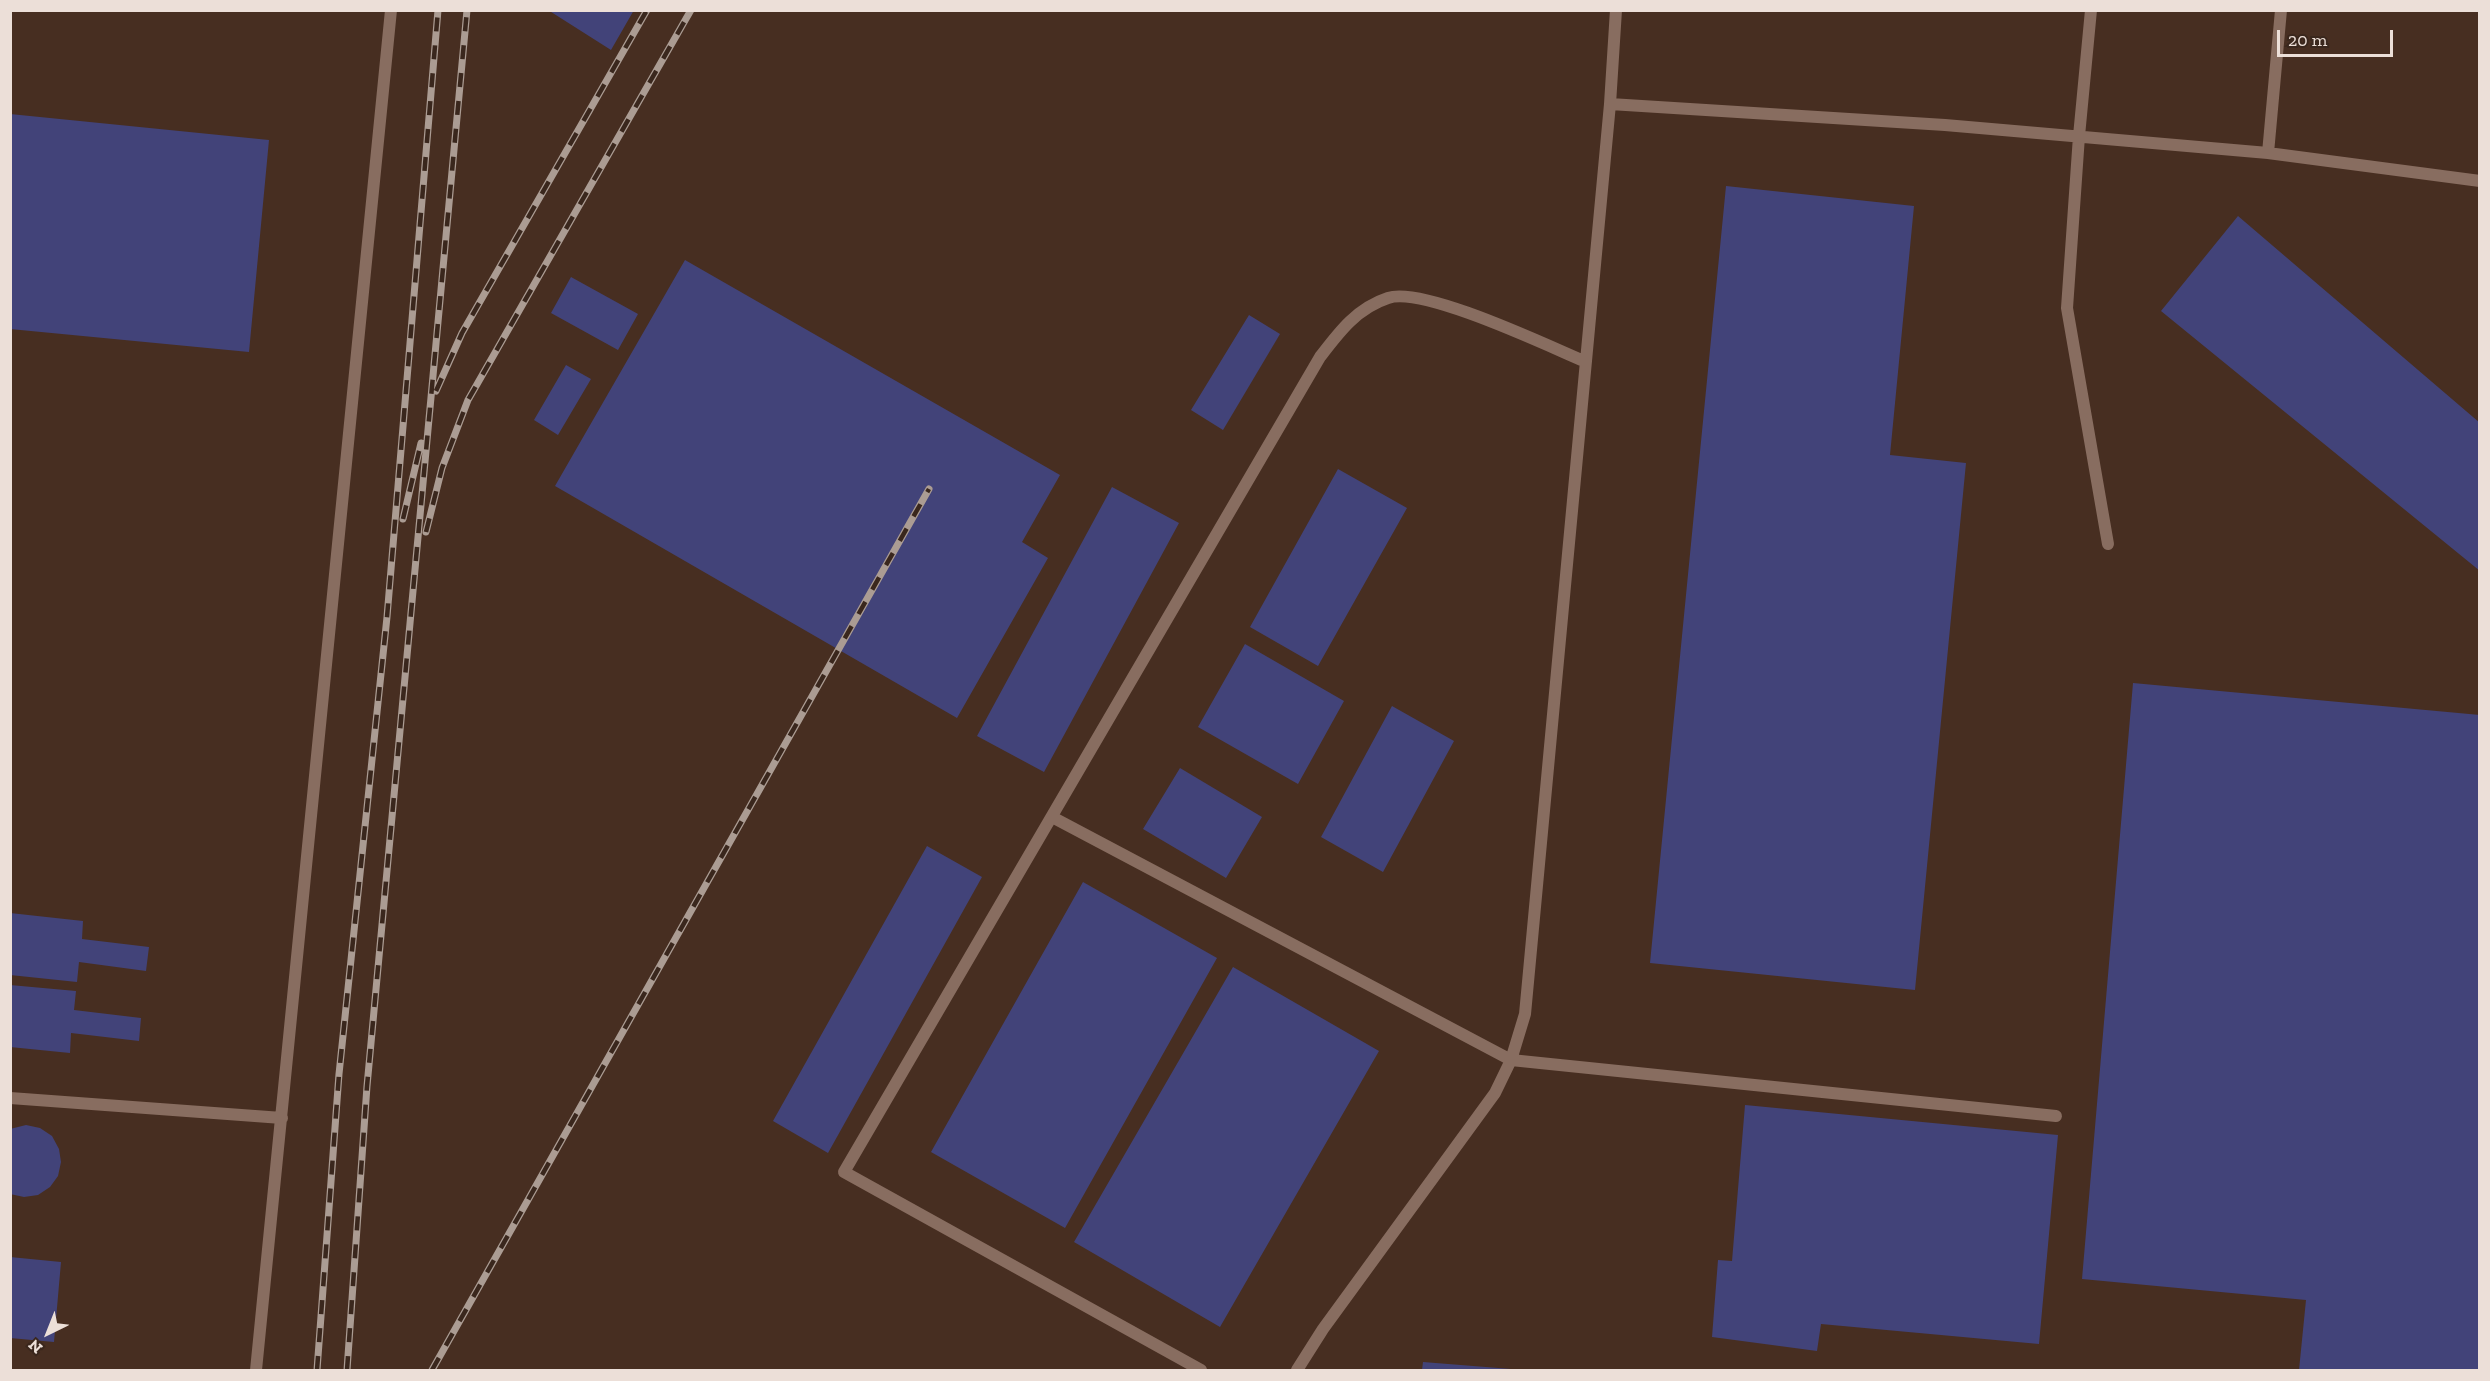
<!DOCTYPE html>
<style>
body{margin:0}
#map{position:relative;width:2490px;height:1381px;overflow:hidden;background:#3a271d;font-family:"Zilla Slab",serif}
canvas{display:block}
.frame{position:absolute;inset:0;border:12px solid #ecdfd8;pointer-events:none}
.north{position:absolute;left:18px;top:1303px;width:60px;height:60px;-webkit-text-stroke:4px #3a271d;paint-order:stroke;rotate:223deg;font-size:16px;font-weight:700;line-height:24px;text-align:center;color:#ecdfd8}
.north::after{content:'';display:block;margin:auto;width:21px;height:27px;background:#ecdfd8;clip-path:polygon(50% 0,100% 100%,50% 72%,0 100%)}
.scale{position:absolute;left:2277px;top:30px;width:116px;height:27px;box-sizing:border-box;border:3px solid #ecdfd8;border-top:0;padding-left:8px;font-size:18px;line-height:21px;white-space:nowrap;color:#ecdfd8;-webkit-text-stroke:4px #3a271d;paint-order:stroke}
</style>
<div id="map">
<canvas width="2490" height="1381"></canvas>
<div class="frame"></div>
<div class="north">N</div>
<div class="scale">20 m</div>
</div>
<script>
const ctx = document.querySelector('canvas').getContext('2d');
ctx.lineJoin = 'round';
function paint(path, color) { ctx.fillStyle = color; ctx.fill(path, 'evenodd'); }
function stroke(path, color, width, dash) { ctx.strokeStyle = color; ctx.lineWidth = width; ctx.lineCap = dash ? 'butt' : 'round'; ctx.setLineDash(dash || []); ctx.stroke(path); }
const built = new Path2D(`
 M11,11h2468v1359h-2468z`);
const building = new Path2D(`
 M548,10h86l-23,40z
 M10,114l259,26 -20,212 -239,-23z
 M1726,186l188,20 -24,249 76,8 -51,527 -265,-27z
 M2238,216l242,207v148l-319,-260z
 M685,260l375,215 -38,67 26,16 -91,160 -402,-232z
 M571,277l67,37 -20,36 -67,-37z
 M1249,315l31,19 -57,96 -32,-20z
 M566,365l25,14 -33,56 -24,-15z
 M1338,469l69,39 -89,158 -68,-39z
 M1112,487l67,36 -135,249 -67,-36z
 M1245,644l99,57 -46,83 -100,-57z
 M2133,683l347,32v655h-181l7,-70 -224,-21z
 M1392,706l62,35 -71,131 -62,-35z
 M1180,768l82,49 -36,61 -83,-49z
 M927,846l55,31 -154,276 -55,-32z
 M1083,882l134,76 -152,270 -134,-76z
 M10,913l73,8 -1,18 67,8 -3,24 -67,-9 -2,20 -67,-7z
 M1233,967l146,84 -159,276 -146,-85z
 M10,985l66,6 -2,19 67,8 -2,23 -68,-8 -1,20 -60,-6z
 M1745,1105l313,30 -19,209 -218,-20 -4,27 -105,-14 6,-77 14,1z
 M26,1125l14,3 12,8 7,13 2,13 -3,14 -8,11 -12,8 -14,2 -14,-3v-65z
 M10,1257l51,5 -7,80 -44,-4z
 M1423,1362l88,7v1h-89z`);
const service = new Path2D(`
 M2091,10l-12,126 -12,172 41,236
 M1610,104l335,21 323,28 212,28
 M2268,153l13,-143
 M1052,817l459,243 545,56
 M10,1098l272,20
 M256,1370l135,-1360
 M1201,1370l-357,-198 476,-815c19,-25 37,-49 68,-59 35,-12 160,48 198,64
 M1297,1370l26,-41 172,-236 16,-33 14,-46 85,-910 6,-94`);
const rail = new Path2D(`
 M436,391l26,-58 185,-323
 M403,519l18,-76
 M426,532l16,-64 26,-68 223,-390
 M317,1370l22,-296 48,-457 51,-607
 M347,1370l20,-284 100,-1076
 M432,1370l497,-881`);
paint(built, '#472e21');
paint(building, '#424379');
stroke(service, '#886d60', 12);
stroke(rail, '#ab9c93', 7);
stroke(rail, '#3a271d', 4.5, [14]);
</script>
